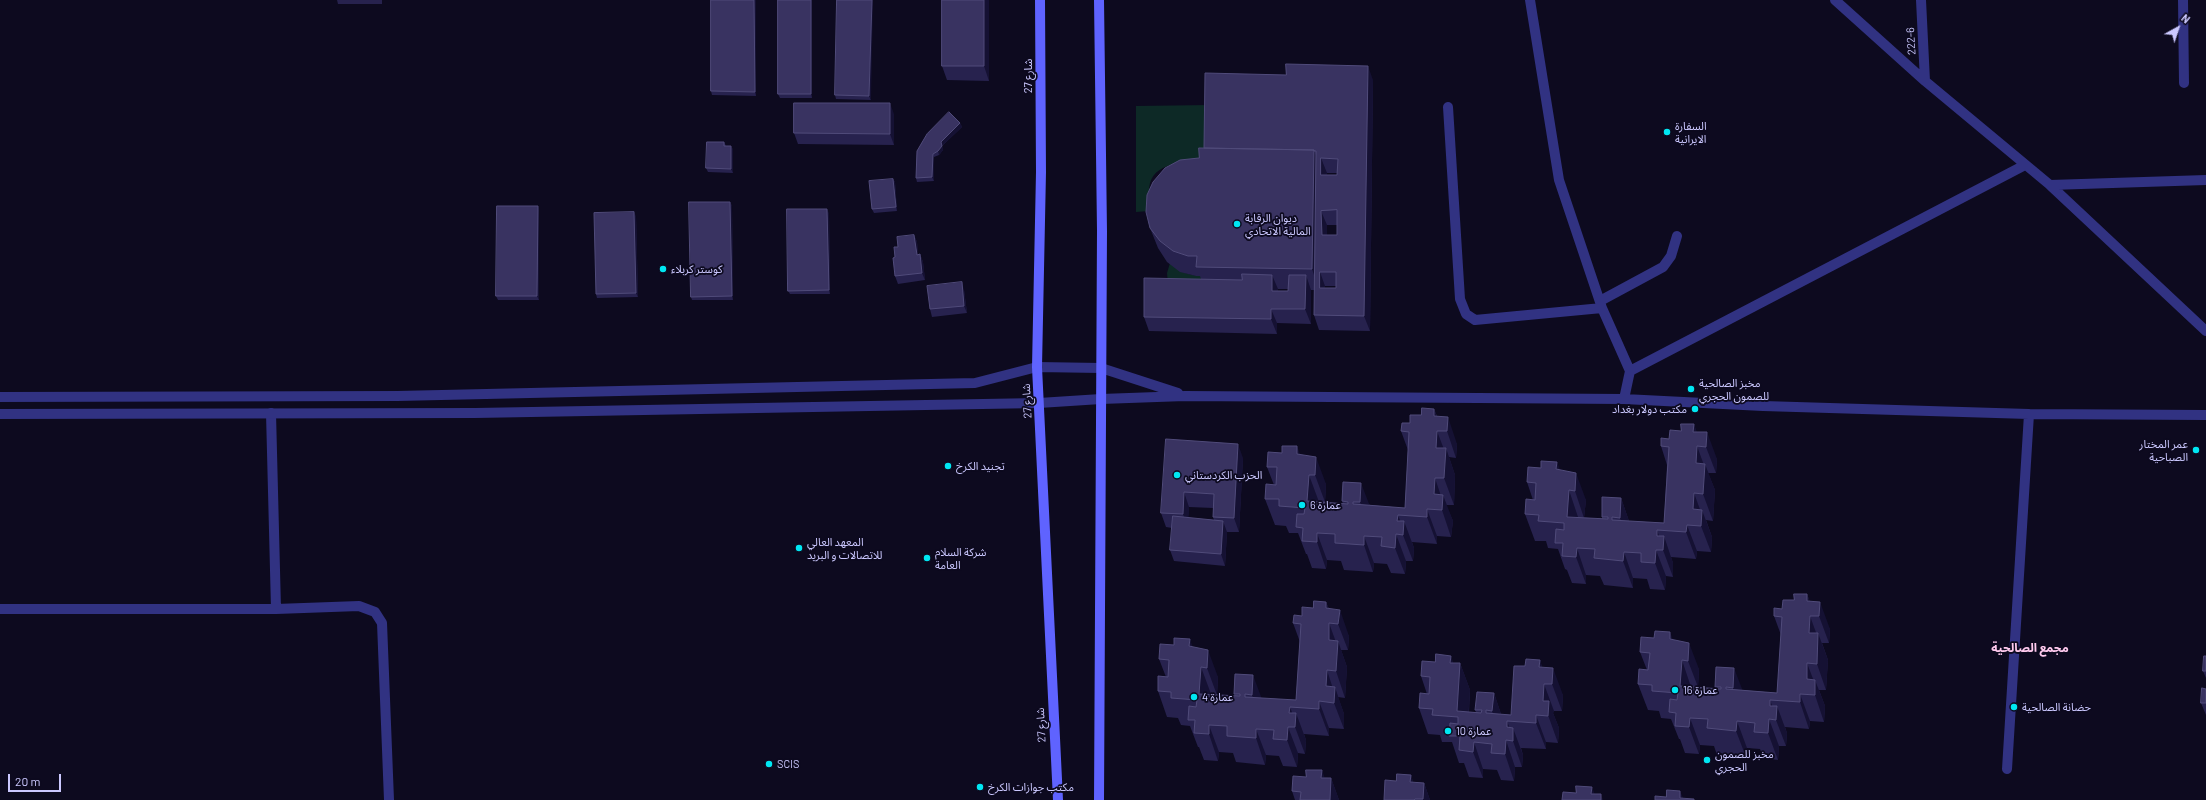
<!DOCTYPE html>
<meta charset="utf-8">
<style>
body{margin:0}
#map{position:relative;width:2206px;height:800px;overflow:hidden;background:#0d0a1f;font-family:Barlow,sans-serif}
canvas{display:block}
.north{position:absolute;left:2158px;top:8px;width:40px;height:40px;-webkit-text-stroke:3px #0d0a1f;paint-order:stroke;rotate:40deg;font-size:11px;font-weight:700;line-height:16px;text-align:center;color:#cbc8ff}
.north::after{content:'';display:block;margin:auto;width:14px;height:18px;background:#cbc8ff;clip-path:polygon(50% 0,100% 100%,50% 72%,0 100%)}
.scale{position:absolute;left:8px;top:774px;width:53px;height:18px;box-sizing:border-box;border:2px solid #cbc8ff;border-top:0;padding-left:5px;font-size:12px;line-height:14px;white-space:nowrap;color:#cbc8ff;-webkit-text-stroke:3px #0d0a1f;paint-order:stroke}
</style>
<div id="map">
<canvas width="2206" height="800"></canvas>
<div class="north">N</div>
<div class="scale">20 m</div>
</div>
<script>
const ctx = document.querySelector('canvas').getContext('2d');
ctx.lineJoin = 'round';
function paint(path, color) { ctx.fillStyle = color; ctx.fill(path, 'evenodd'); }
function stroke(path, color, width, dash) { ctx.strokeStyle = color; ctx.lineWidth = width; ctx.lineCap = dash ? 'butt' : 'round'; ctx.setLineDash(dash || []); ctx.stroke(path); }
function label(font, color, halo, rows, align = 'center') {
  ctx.font = font + ' Barlow,"Noto Sans Arabic",sans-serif'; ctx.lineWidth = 3.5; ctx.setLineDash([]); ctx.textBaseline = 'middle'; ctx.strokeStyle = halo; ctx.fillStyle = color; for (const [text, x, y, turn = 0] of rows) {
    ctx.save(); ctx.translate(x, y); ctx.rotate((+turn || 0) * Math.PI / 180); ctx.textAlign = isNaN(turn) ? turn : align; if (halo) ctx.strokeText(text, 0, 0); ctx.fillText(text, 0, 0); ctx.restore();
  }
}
const green = new Path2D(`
 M1210,105l-1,55c-20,3 -52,0 -59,23 -2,9 -1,19 -1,28l-13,1v-106z
 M1170,263c10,9 20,13 34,13v8h-36l-1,-11z`);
const minor = new Path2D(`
 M1530,0l29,180 43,128 28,63
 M1835,0l90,81 125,104 156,146
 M1921,0l4,81
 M2183,0l1,83
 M1448,107l12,192 6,15 9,6 127,-12
 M2050,185l156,-5
 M1600,301l63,-34 8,-11 6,-20
 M1101,368l77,25
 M1101,399l84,-3 439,3 139,7 266,8 177,1
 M1624,399l6,-28 395,-206
 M271,413l5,196
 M0,609h276l83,-3 16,6 7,11 7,177
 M2007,769l22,-355`);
const tertiary = new Path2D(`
 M0,397l397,-1 578,-13 62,-16 64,1
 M0,414l475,-1 564,-10 62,-4`);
const secondary = new Path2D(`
 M1040,0l1,172 -4,195 21,433
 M1099,800l3,-569 -3,-231`);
const wall = new Path2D(`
 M337,0h45v4h-44z
 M711,0h45v96l-44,-1 -1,-4z
 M778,0h34v98h-32l-2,-4z
 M837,0l34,100 -35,-1 -1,-4z
 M989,0v81l-42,-1 -5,-14z
 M1373,80l-3,251 -51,-1 -5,-15v-25h-3v34l-34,-1v11l-128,-3 -5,-14 57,-38 -1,-3h-4l-16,-4 -13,-10 -9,-14 -8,-20 49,-70 5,-10zM1327,173h11l-1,2h-10zM1327,225h10v10h-10zM1325,286h11v2h-11zM1278,289h10v2h-10z
 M894,114v31l-96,-1 -4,-11z
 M960,123l2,4 -20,19 1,4 -4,5 -5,2v24l-17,1 -1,-4 1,-27z
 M724,142l2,4 7,3v24l-25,-1 -2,-4z
 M893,179l2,3 2,29 -23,2 -2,-4z
 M730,202l2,4 1,94h-41l-1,-3z
 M539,210v90h-41l-2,-4z
 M829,213l1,81h-40l-2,-3z
 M636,216l2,81 -41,1 -1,-4z
 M914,235l3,7 1,13 2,-1 3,8 2,18 -27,4 -3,-8 3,-29z
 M964,290l3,23 -35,4 -2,-8z
 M1434,409l3,7 20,28 -1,14 -7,-1 6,18 -1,30h-8l7,16 -2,16 -14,-1v8l-25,-2 2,6 -1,13h-7l-1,13 -14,-1 -4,-9 -13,-1 -1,9 -29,-2 -3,-9 -14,-1 -1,9 -14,-1 -5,-14h-1l-8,-21h-9l-3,-7 -11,-1 -10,-26 9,-14 -7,-18 33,-13 26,30 -1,18h-6l24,2 -1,-3 1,-19 27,23 35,3 3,-58 -7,-19 9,-8 11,-8z
 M1694,424l2,8 21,27 -1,14h-8l7,17 -2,31 -7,-1 6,17 -1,15 -14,-1 -1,8 -25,-2 2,6v14l-7,-1 -1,14 -15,-1 -3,-10 -14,-1v10l-29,-3 -4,-9 -14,-1v9l-14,-1 -5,-13 -2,-1 -7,-20 -10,-1 -2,-7h-11l-10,-27 8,-14 -6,-18 33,-12 26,30 -2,18 -6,-1 24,2v-2l19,-19 8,23 35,2 3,-58 -6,-19 8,-7 12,-8z
 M1166,439l77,19 -4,74h-12l-2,34 -51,-5 -4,-11 2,-22 -6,-1 -5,-14zM1189,507l24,1v9l1,3 -26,-2z
 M1807,594l3,8 20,27 -1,14h-7l6,17 -2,30h-7l6,16 -1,16 -14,-1 -1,8 -24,-2 2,6 -1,13h-7l-1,14 -14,-2 -4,-9 -13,-1 -1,9 -29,-2 -3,-9 -14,-1 -1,9 -14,-1 -5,-14h-1l-8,-20 -10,-1 -2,-7 -11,-1 -10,-26 9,-14 -7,-18 33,-12 26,29 -1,18h-7l25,2 -1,-2 1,-20 26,23 35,3 4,-58 -7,-19 8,-7 12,-9z
 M1326,602l3,7 20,27 -1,14h-7l6,17 -2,31 -7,-1 6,17v15l-15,-1v8l-25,-2 2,6 -1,14 -7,-1 -1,14 -14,-1 -4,-10 -13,-1 -1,10 -29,-3 -3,-9 -14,-1 -1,9 -14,-1 -5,-13h-1l-8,-21 -9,-1 -3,-7 -11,-1 -9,-26 8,-14 -7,-18 33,-12 26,30 -1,18 -6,-1 24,2 -1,-2 1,-20 26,24 35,2 4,-58 -7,-19 9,-7 11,-8z
 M2206,656v22l-3,-7z
 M1540,660l2,8 21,27 -1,16h-8l-1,2 6,15 -1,15 -12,-1v7l-25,-1 2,7 -1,12h-7l-1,14 -13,-1 -4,-10 -14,-1v9l-14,-1 -5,-14h-5l-7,-21h-10l-2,-7 -12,-1 -9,-26 8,-14 -6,-18 32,-13h7l10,27 -1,22h7l-1,-2 19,-17 7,21 10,1 14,-49z
 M2206,689v26l-5,-12z
 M1411,775l2,8h11l6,17h-46l12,-19z
 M1306,777l25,1 8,22h-44l-3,-9z`);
const shadedWall = new Path2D(`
 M754,0h2v96l-1,-4z
 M811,0h1v98l-1,-4z
 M872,0h1l-2,100 -2,-4z
 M984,0h5v81l-5,-15z
 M1368,66l5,14 -3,251 -6,-15z
 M890,103l4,11v31l-4,-11z
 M960,123l2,4 -20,19 1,4 -4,5 -1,-4 3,-9z
 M731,146l2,3v24l-2,-4z
 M1314,150l7,20v-12l6,15v16l-6,-14 -2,115 -7,-21z
 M933,154l1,3v24l-2,-4z
 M893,179l2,3 2,29 -1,-4z
 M730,202l2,4 1,94 -1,-4z
 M538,206l1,4v90l-2,-4z
 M827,209l2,4 1,81 -1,-4z
 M1321,211l6,14v25l-5,-15z
 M634,212l2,4 2,81 -2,-4z
 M914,235l3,7 2,21 -2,-8z
 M920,254l3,8 2,18 -3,-7z
 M1320,272l5,14v17l-5,-15z
 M1272,275l6,14 -1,16 -5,-14z
 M1306,275l5,15v34l-6,-15z
 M962,282l2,8 3,23 -3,-7z
 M1271,309l6,14v11l-6,-15z
 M1434,409l8,22 -8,-15z
 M1448,417l9,27 -1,14 -9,-27z
 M1694,424l8,22 -9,-14z
 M1437,431l8,21 1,-4 9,27 -1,30 -10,-27 -8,-30z
 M1707,432l10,27 -1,14 -10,-26z
 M1238,444l5,14 -4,74 -5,-14z
 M1297,446l10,27 -10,-19z
 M1697,446l8,22v-4l10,26 -2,31 -10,-27 -7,-31z
 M1316,457l10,27 -1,18 -10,-27z
 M1557,462l10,27 -11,-20z
 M1576,473l10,27 -2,18 -9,-27z
 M1309,475l10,27 -12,-1z
 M1435,478l7,21 1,-4 10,26 -2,16 -9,-27 -8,-16z
 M1361,483l10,26 -1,20 -10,-27z
 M1569,490l9,27 -1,26 -10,-26z
 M1184,492l5,15 -1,22 -5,-15z
 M1694,493l8,22v-5l10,27 -1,15 -10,-26 -8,-17z
 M1621,498l9,26v21l-10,-27z
 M1427,509l10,27v8l-10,-27z
 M1398,515l6,16v-10l10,27 -1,13 -10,-26 -6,-14z
 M1223,521l4,11 -2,34 -4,-12z
 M1687,525l10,26 -1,8 -10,-27z
 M1657,530l6,17 1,-11 9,27v14l-10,-27 -6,-14z
 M1317,533l10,27 -1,9 -9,-27z
 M1396,534l10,27 -1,13 -10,-26z
 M1364,536l10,27 -1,9 -9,-27z
 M1577,548l9,27v9l-10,-27z
 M1656,550l10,26 -1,14 -10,-27z
 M1624,552l9,26v10l-10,-27z
 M1807,594l8,22 -8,-15z
 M1326,602l8,21 -8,-15z
 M1820,602l10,27 -1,14 -10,-27z
 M1340,610l9,26 -1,14 -10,-26z
 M1810,616l8,22v-5l10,27 -2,30 -9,-26 -8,-31z
 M1329,623l8,22 1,-4 9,26 -2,31 -9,-27 -7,-31z
 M1670,632l10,26 -10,-19z
 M1190,639l9,27 -10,-20z
 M1689,643l10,26 -1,18 -10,-26z
 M1208,650l10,27 -1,18 -10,-27z
 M1451,656l8,23 1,-16 10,27 -3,48 -10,-27 -7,-48z
 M1540,660l8,24 -9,-17z
 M1682,660l9,27 -1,26 -10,-27z
 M1807,663l8,21v-4l10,26 -1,16 -9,-27 -8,-16z
 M1201,667l10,27 -2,26 -10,-26z
 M1553,668l10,27 -1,16 -10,-27z
 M1734,668l10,26 -1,20 -10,-26z
 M1327,670l7,22 1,-5 9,27v15l-10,-26 -8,-17z
 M1253,675l10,27 -1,20 -10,-27z
 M1544,684l10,27 -1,2 6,15 -1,15 -15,-42z
 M1494,693l9,27 -1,18 -10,-27z
 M1800,694l10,27 -1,8 -9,-27z
 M1770,700l6,16 1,-10 10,27 -1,13 -10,-26 -6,-14z
 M1319,701l10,27v8l-10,-27z
 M1290,707l6,16v-10l10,27 -1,14 -10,-27 -6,-14z
 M1536,715l10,27v7l-10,-26z
 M1690,718l10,27 -1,9 -10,-27z
 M1769,719l10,27 -1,14 -10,-27z
 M1507,721l6,16v-9l10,27 -1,12 -9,-26 -6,-14z
 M1737,721l10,27 -1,9 -10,-26z
 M1209,725l10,27 -1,9 -9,-27z
 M1288,727l10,26 -1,14 -10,-27z
 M1256,729l10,26 -1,10 -9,-27z
 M1506,740l9,27 -1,14 -9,-27z
 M1474,742l9,27v9l-10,-26z
 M1322,770l8,23 1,-15 8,22h-10l-8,-22z
 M1411,775l8,24 -9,-17z
 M1424,783l6,17h-7z
 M1592,787l5,13 -6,-6z
 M1680,791l4,9 -4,-2z
 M1601,794l2,6h-2z`);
const building = new Path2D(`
 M711,0h43l1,92 -44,-1z
 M778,0h33v94h-33z
 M837,0h35l-3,96 -34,-1z
 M942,0h42v66h-42z
 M1286,64l82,2 -4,250 -50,-1 2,-164h-2v-1l-110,-2 1,-75 81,2zM1321,158l17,1 -1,16h-16zM1337,210v25h-15l-1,-24zM1320,272h16v16h-16z
 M794,103h96v31l-96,-1z
 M949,112l11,11 -19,19 1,4 -4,5 -5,3 -1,23 -16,1 1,-27 10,-17z
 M707,142h17v4h7v23l-25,-1z
 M1199,148l115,2 -2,119 -116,-2 1,-11h-9l-15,-5 -13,-10 -10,-13 -4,-16 1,-17 6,-13 12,-14 15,-8 19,-2z
 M893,179l3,28 -24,2 -3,-28z
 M689,202h41l2,94 -41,1z
 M497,206h41l-1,90h-41z
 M787,209h40l2,81 -41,1z
 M634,212l2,81 -40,1 -2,-81z
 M914,235l3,20 3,-1 2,19 -27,3 -2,-18 2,-1 -1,-10h4l-1,-10z
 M1242,274l30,1v16h16l1,-16h17l-1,34h-34v10l-127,-2v-39l98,2z
 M962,282l2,24 -34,3 -3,-23z
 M1422,408l12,1v7l14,1 -1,14h-10l-1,17h10l-2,30h-9l-1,16 9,1 -1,15 -15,-1v8l-29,-2 -1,6h7l-1,14 -7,-1 -1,14 -14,-2 1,-9 -18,-1v9l-29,-2v-9l-18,-1v9l-15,-1 1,-13 -7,-1 1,-13h7l1,-6 -26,-2v-7h-14l1,-15 10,1 1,-18h-10l1,-15 14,1v-7h15v8l19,3 -1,18h-6l-2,26 41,3v-2l-6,-1 1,-19 18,1 -1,19h-7v2l52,4 4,-76 -8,-1 1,-8h8v-8h11z
 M1681,424h13l-1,8h14l-1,15 -9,-1 -1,17 9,1 -2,30 -9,-1 -1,16 9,1 -1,16 -14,-1 -1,7 -29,-2v6h7l-1,14h-7l-1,13 -14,-1v-9l-17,-1 -1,9 -29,-3 1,-9 -18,-1 -1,9 -14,-1 1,-13h-8l1,-14 8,1v-7l-26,-2 1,-6 -14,-1 1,-15 9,1 1,-17 -9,-1 1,-15 13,1v-7l16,1 -1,7 20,4 -1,18 -6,-1 -2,27 41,2v-2h-6v-20l19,1 -1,20 -8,-1v3l52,3 5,-76 -8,-1v-8l8,1 1,-9 11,1z
 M1166,439l72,5 -4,74 -21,-1 1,-23 -30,-2 -1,22 -22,-1z
 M1173,516l50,5 -2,33 -51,-4z
 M1794,594h13v7l13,1 -1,14h-9l-1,17h9l-1,31 -10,-1v16l8,1v15l-15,-1v8l-30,-2v6h7l-1,14 -7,-1 -1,14 -14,-1 1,-9 -18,-2 -1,10 -29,-3 1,-9 -18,-1 -1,9 -14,-1 1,-13 -7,-1 1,-13 7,1 1,-7 -26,-2v-6l-14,-1 1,-15 9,1 2,-17 -10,-1 1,-15 13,1 1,-7 15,1v7l19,4 -1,18 -6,-1 -2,26 41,3v-2h-6l1,-20 18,1 -1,20 -7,-1v2l51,4 5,-76 -8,-1v-8l8,1 1,-9h11z
 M1314,601l12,1v6l14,2 -2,14 -9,-1v17l9,1 -2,30 -9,-1 -1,16 9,1 -1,16 -15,-2v8l-29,-2 -1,6h7l-1,14h-7l-1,13 -14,-1 1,-9 -18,-1v9l-29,-2v-10l-18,-1v9l-15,-1 1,-13h-7l1,-14 7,1 1,-7 -26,-2v-6l-13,-1v-15l10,1 1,-17 -10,-1 1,-15 14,1v-7l16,1 -1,7 19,4 -1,18 -6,-1 -2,27 41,2v-2h-6l1,-20 18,1 -1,20 -7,-1v3l51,3 5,-76 -8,-1 1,-8 8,1v-9l11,1z
 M1436,654l15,2 -1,7h10l-3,48 24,2 1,-3h-7l2,-18 17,1 -2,18 -6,-1v3l25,2 3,-49h11l1,-7 14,1 -1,7 14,1 -1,16h-8l-1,17h6l-1,15 -12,-1v8l-29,-2v6l6,1v13l-7,-1 -1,14 -14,-1 1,-9 -18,-2 -1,10 -14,-2 1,-14h-11l1,-13 8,1v-7l-26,-2 1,-6 -14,-1 1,-15 9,1 1,-17 -9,-1 1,-15 13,1z
 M2204,656h2v15h-3z
 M2202,688l4,1v14h-5z
 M1306,770h16l-1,8h10l-1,22h-30l1,-8 -9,-1 1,-15 13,1z
 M1397,774l14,1 -1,7 14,1 -1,16h-8l-1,1h-30l1,-20 11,1z
 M1576,786l16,1 -1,7h10v6h-39l1,-8 13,1z
 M1667,790l13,1v7l14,1v1h-39v-4l11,1z`);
const markers = [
 [1667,132,4,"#00e7f3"],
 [1237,224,4,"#00e7f3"],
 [663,269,4,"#00e7f3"],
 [1691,389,4,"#00e7f3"],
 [1695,409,4,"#00e7f3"],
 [2196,450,4,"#00e7f3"],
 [948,466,4,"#00e7f3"],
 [1177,475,4,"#00e7f3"],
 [1302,505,4,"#00e7f3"],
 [799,548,4,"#00e7f3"],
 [927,558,4,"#00e7f3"],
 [1675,690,4,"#00e7f3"],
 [1194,697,4,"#00e7f3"],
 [2014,707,4,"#00e7f3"],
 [1448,731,4,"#00e7f3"],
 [1707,760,4,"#00e7f3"],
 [769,764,4,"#00e7f3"],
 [980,787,4,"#00e7f3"]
];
const streetNames = [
 ["222-6",1911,41,-93],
 ["شارع 27",1028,76,-90],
 ["شارع 27",1027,401,-93],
 ["شارع 27",1041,725,-93]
];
const poiNames = [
 ["السفارة",1675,126],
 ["الايرانية",1675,139],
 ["ديوان الرقابة",1245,218],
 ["المالية الاتحادي",1245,231],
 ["كوستر كربلاء",671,269],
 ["مخبز الصالحية",1699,383],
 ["للصمون الحجري",1699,396],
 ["مكتب دولار بغداد",1687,409,"right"],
 ["عمر المختار",2188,444,"right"],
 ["الصباحية",2188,457,"right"],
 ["تجنيد الكرخ",956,466],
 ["الحزب الكردستاني",1185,475],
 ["عمارة 6",1310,505],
 ["المعهد العالي",807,542],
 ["للاتصالات و البريد",807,555],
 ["شركة السلام",935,552],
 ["العامة",935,565],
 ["عمارة 16",1683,690],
 ["عمارة 4",1202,697],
 ["حضانة الصالحية",2022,707],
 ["عمارة 10",1456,731],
 ["مخبز للصمون",1715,754],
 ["الحجري",1715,767],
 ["SCIS",777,764],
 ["مكتب جوازات الكرخ",988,787]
];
const neighbourhoodNames = [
 ["مجمع الصالحية",2030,648]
];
paint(green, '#0d2926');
stroke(minor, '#313282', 10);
stroke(tertiary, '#313282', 10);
stroke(secondary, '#5f63ff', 10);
paint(wall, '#27224e');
paint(shadedWall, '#151133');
paint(building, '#393361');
stroke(building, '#504b7a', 1);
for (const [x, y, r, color] of markers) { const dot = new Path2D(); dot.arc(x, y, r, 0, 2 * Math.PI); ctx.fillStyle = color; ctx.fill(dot); stroke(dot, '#0d0a1f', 1.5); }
label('11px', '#cbc8ff', '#0d0a1f', streetNames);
label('11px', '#cbc8ff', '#0d0a1f', poiNames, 'left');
label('bold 12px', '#ffcaee', '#0d0a1f', neighbourhoodNames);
</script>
